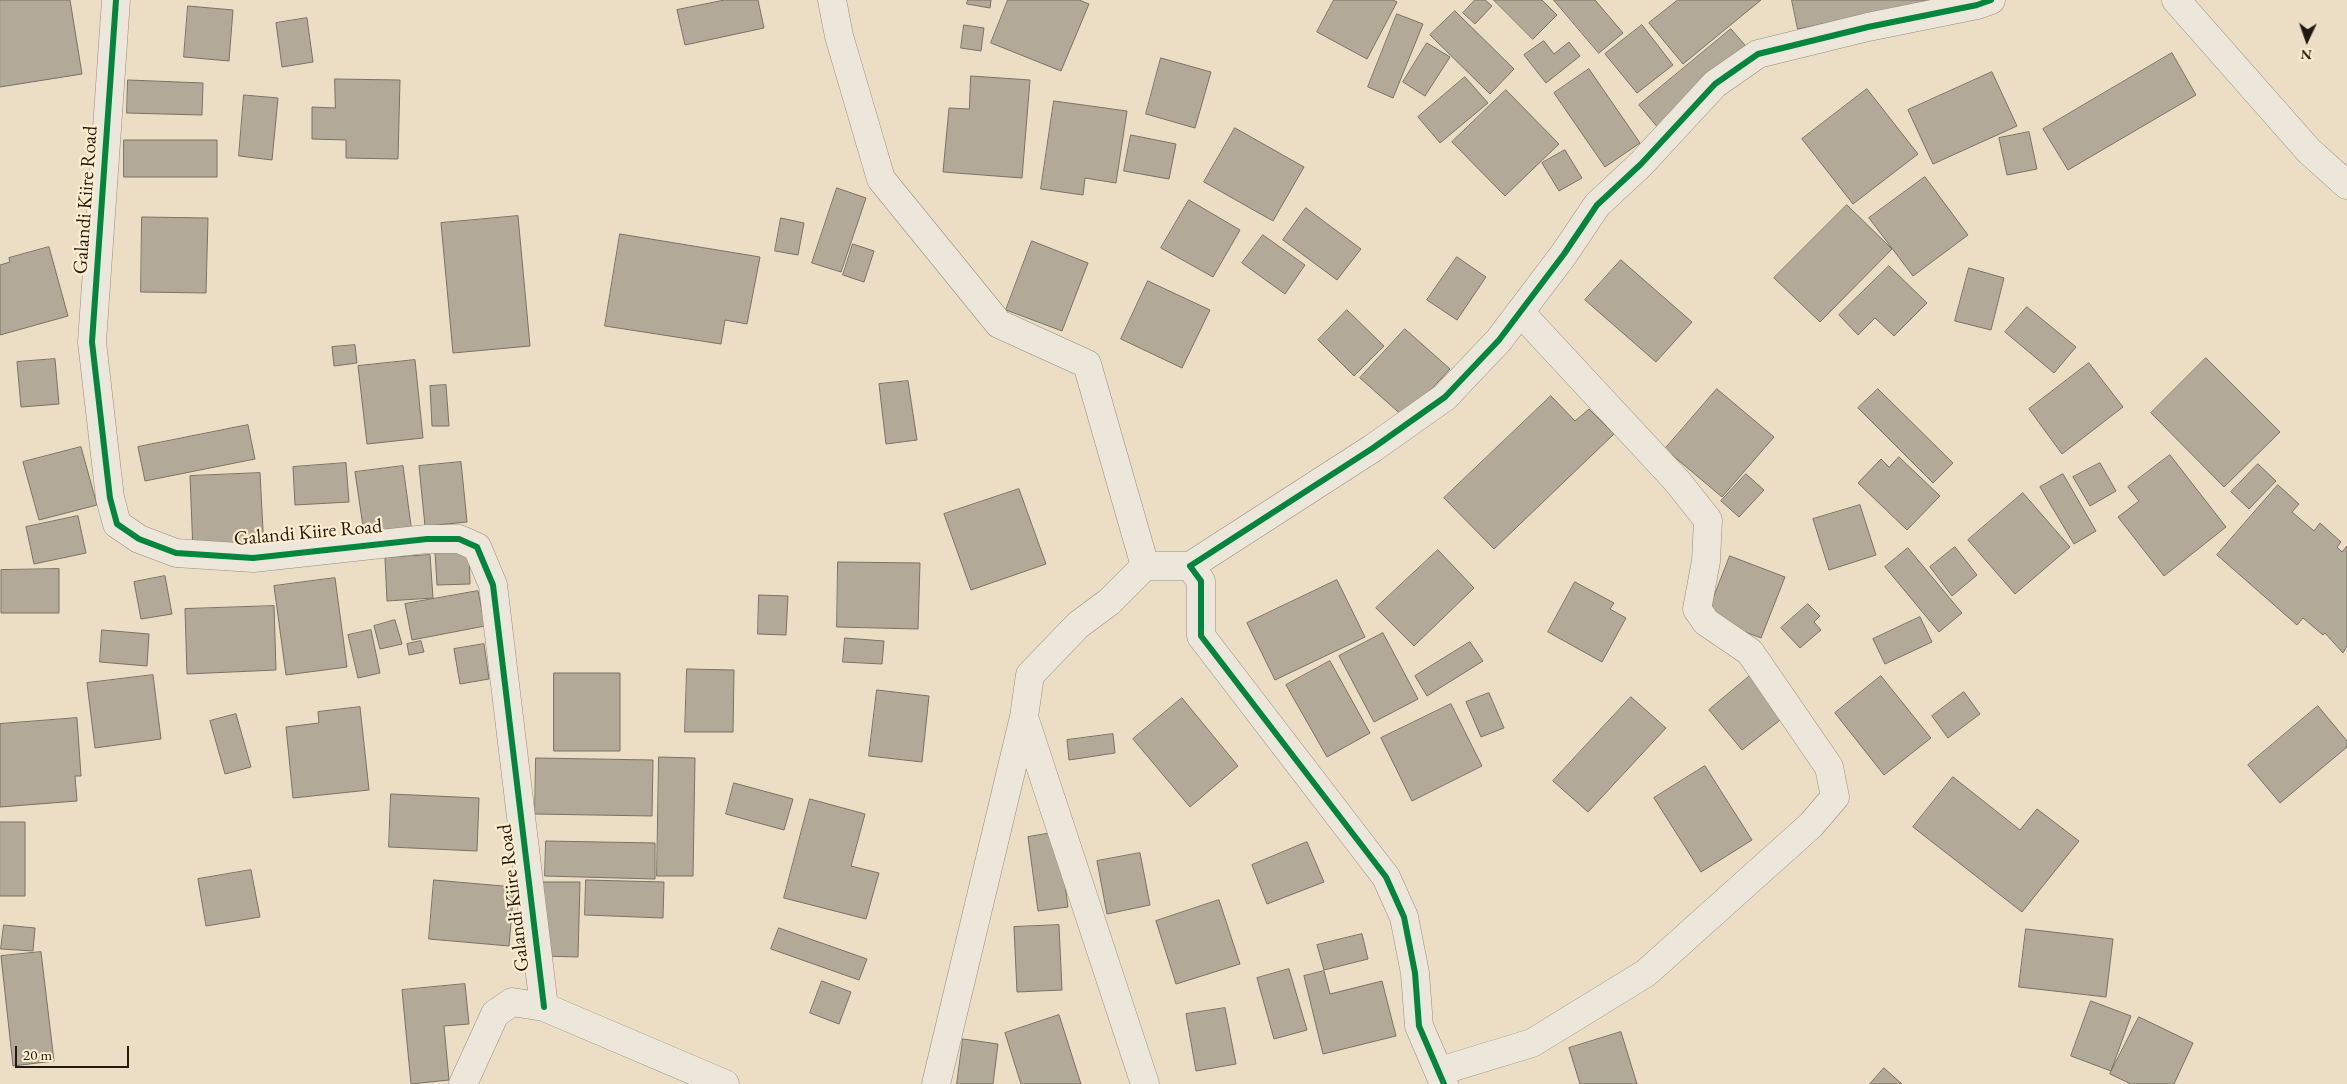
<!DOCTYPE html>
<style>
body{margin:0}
#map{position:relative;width:2347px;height:1084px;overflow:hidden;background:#ebdec4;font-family:"EB Garamond",serif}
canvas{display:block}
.north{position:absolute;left:2282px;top:15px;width:50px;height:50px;-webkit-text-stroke:4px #fcedcf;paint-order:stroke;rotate:183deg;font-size:14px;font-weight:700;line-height:20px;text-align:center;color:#221a11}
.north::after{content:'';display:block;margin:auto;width:18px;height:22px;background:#221a11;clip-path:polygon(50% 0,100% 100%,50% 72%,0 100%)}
.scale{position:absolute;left:15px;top:1046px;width:114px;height:22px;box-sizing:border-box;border:2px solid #221a11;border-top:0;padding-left:6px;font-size:15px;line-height:18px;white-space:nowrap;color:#221a11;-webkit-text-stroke:4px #fcedcf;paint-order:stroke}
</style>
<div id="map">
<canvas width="2347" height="1084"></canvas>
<div class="north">N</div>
<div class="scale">20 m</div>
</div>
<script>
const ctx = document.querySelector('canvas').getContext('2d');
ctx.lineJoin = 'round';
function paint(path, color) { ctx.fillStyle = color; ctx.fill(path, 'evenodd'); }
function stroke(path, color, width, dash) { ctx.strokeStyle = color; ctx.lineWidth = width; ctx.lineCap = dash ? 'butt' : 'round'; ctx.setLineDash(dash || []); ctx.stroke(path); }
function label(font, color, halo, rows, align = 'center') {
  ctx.font = font + ' "EB Garamond",serif'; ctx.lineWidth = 4.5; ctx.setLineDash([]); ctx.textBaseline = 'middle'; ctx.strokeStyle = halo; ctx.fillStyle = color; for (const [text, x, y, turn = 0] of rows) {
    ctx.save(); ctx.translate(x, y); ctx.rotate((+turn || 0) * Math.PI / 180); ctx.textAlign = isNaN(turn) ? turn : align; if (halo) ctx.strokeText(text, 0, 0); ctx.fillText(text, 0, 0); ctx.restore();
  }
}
const building = new Path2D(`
 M0,0h70l12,74 -82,13z
 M725,0h33l6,28 -79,17 -8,-35z
 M968,0h23l-1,8 -23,-4z
 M1008,0h71l10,4 -28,67 -70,-28z
 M1334,0h59l4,2 -30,57 -50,-27z
 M1475,0h10l7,6 -17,18 -12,-11z
 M1494,0h48l15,15 -24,24z
 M1554,0h41l28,33 -24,20z
 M1678,0h83l-78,64 -34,-41z
 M1792,0h147l-141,29z
 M188,6l45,4 -4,51 -45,-4z
 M1455,11l59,58 -24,25 -60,-59z
 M1397,14l26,10 -30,74 -25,-11z
 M307,18l6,44 -31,5 -6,-44z
 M964,25l20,3 -3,23 -20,-3z
 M1642,25l31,40 -36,28 -32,-39z
 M1731,29l20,23 -92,77 -20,-24z
 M1544,41l10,13 15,-12 11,14 -34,27 -22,-28z
 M1427,43l23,14 -25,39 -22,-14z
 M2172,53l24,42 -128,75 -25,-41z
 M1161,58l50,14 -16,56 -49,-14z
 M1589,69l51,74 -35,24 -51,-74z
 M1992,72l25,54 -84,38 -25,-54z
 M971,76l59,4 -8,98 -79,-6 6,-64 20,1z
 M1465,77l23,26 -48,40 -22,-26z
 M335,79l65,1 -2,79 -52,-1v-18l-34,-1v-32l23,1z
 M128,80l75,3 -1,32 -75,-2z
 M1867,89l51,65 -65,50 -51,-65z
 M1506,90l53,54 -54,52 -53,-54z
 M244,95l34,3 -6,62 -33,-4z
 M1054,101l73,10 -11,72 -31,-5 -2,17 -42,-6z
 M1235,128l69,39 -31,54 -69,-39z
 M2029,132l8,37 -30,6 -8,-37z
 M1131,135l45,9 -7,35 -45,-8z
 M124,140h93v37h-93z
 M1565,150l17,28 -23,13 -17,-28z
 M1925,177l43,58 -55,41 -44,-58z
 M837,188l29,10 -25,74 -29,-9z
 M1189,200l51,30 -27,47 -52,-29z
 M1847,205l45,44 -72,73 -46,-44z
 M1306,208l55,41 -24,31 -54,-40z
 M518,216l12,130 -77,7 -12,-130z
 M142,217l66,1 -2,75 -65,-1z
 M781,218l23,5 -6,32 -23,-4z
 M620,234l140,23 -13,67 -22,-4 -4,24 -116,-18z
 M1263,235l42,30 -20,29 -43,-31z
 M1032,241l56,22 -26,68 -56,-21z
 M853,244l21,7 -10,31 -21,-7z
 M49,247l19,69 -68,19v-70l10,-3 -1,-4z
 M1457,257l29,20 -29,43 -30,-20z
 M1621,260l71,62 -36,40 -71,-62z
 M1889,266l38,37 -33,33 -19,-18 -17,17 -19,-20z
 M1969,268l35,10 -13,52 -36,-9z
 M1148,281l62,29 -28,58 -61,-29z
 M2027,307l49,40 -22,26 -49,-41z
 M1347,310l37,36 -30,30 -36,-36z
 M1405,329l45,40 -45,49 -45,-40z
 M355,345l2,18 -23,3 -2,-19z
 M2206,358l74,74 -56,55 -73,-74z
 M55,359l4,45 -38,3 -4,-45z
 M415,360l8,78 -56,6 -9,-78z
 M2089,363l34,44 -61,47 -33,-45z
 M908,381l9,59 -31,4 -7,-60z
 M446,385l3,41h-17l-2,-40z
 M1717,389l57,48 -52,60 -57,-48z
 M1878,389l75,74 -20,20 -75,-75z
 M1551,396l24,25 14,-12 25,25 -120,115 -50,-51z
 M248,425l7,34 -110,22 -7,-34z
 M81,447l16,58 -58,15 -16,-58z
 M2170,455l56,72 -62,49 -46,-59 21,-16 -11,-14z
 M1899,457l41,39 -33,34 -49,-47 23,-24 8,8z
 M461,462l6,60 -42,4 -6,-60z
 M346,463l3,39 -54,3 -2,-38z
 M2100,463l16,28 -26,15 -17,-29z
 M2258,464l18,17 -27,28 -18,-17z
 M403,466l9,67 -47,7 -10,-68z
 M260,473l4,76 -71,3 -3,-76z
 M1746,474l18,16 -25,27 -18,-16z
 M2063,474l33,57 -22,13 -34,-57z
 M2278,485l21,19 -7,8 22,19 6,-8 21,19 -4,5 5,5 5,-6v100l-4,7 -18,-20 -2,2 -20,-17 -6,7 -80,-70z
 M1019,489l27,75 -75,26 -27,-76z
 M2023,493l47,54 -55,47 -47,-54z
 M1860,505l16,50 -47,15 -16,-51z
 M78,516l8,37 -52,11 -8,-37z
 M1955,547l22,28 -25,21 -22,-29z
 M1908,548l54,65 -23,19 -54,-65z
 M1438,550l36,38 -60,58 -38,-38z
 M469,551l1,33 -33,1 -2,-33z
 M430,555l3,43 -46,3 -2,-43z
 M1730,556l55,21 -24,61 -55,-21z
 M838,562l82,1 -2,66 -81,-2z
 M59,569v44h-58v-43z
 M165,576l7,38 -31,5 -7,-37z
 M335,578l12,89 -61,8 -12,-89z
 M1337,580l28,57 -90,43 -28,-57z
 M1575,582l39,21 -4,6 16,9 -24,44 -54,-30z
 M478,591l7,35 -73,14 -7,-36z
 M759,595l29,1 -2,39 -28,-1z
 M1808,604l12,12 -6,6 7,8 -21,18 -19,-20z
 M274,606l2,64 -89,4 -2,-65z
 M1920,617l12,25 -47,22 -12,-25z
 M395,620l7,24 -22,5 -6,-23z
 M102,630l47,4 -2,32 -47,-4z
 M371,630l9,43 -22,5 -10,-43z
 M1383,633l35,66 -44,23 -35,-66z
 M845,638l39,3 -2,23 -39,-2z
 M421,641l3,11 -15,3 -2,-11z
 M1470,642l13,19 -56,35 -12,-20z
 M484,644l5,35 -29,5 -6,-35z
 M1330,661l40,72 -43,24 -41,-72z
 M687,669l47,1 -1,62h-48z
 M554,673h66v78h-66z
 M153,675l8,64 -66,9 -8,-65z
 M1751,675l33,42 -42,33 -33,-40z
 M1881,676l50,62 -47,37 -49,-62z
 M877,690l52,6 -7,66 -53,-6z
 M1964,692l16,22 -32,24 -16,-22z
 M1489,693l15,35 -23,9 -15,-35z
 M1631,697l35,31 -78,84 -35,-31z
 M1182,698l56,68 -48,41 -57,-68z
 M1451,704l31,62 -70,35 -31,-63z
 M2318,706l29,35v6l-67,56 -32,-38z
 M360,707l9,83 -76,8 -7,-71 33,-4 -1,-11z
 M236,714l15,53 -26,7 -15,-53z
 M77,718l4,58h-6l2,25 -77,6v-83z
 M1113,734l2,19 -46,7 -2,-20z
 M659,757l36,1 -2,118h-36z
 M536,758l117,2 -1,56 -117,-2z
 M1705,766l47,74 -51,32 -47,-74z
 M1953,777l67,53 17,-21 42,32 -57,71 -109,-85z
 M734,783l59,16 -9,31 -58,-16z
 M391,794l88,4 -2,53 -88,-4z
 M810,799l55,15 -14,52 28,7 -13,46 -82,-21z
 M0,822h25v74h-25z
 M1058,832l10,75 -30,4 -10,-74z
 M546,841l109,2v36l-110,-3z
 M1307,842l17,40 -57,22 -15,-39z
 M1140,853l10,52 -43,9 -10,-53z
 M251,870l9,47 -54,9 -8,-47z
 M434,880l80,7 -5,59 -80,-7z
 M586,880l78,2 -1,36 -78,-3z
 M541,882h39l-2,75 -39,-1z
 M1219,900l21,64 -64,20 -20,-63z
 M4,925l31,3 -2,23 -32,-2z
 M1059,925l3,65 -45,2 -3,-65z
 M779,928l88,31 -8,21 -88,-31z
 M2026,929l87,10 -7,58 -87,-10z
 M1362,934l6,25 -44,11 -7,-25z
 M41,952l13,109 -41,5 -12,-110z
 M1289,969l18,61 -33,9 -17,-61z
 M1324,971l6,23 52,-13 14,55 -73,18 -19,-78z
 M822,981l29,11 -12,32 -29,-11z
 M465,984l4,40 -25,2 5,54 -38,4 -9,-94z
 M2091,1001l40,15 -20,55 -40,-15z
 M1225,1008l11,56 -40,7 -10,-57z
 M1059,1015l22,69h-60l-16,-51z
 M2139,1017l54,26 -19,41h-43l-21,-10z
 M1621,1032l16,52h-57l-11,-36z
 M963,1039l35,5 -5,40h-36z
 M1884,1068l18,16h-32z`);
const street = new Path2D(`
 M116,0l-24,342 18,156 7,26 22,15 37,14 77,5 174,-19h32l18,8 16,38 51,422
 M832,0l7,36 42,143 118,145 88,40 58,202
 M2176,0l133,151 38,34
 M1024,717l121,367
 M1440,1071l92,-28 114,-70 165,-148 24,-28 -6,-30 -79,-115 -44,-30 -9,-13 9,-48 2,-41 -31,-39 -157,-169
 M463,1084l32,-70 17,-12 32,5 181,77
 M936,1084l88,-367 6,-42 48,-50 31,-23 36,-36h45
 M1444,1084l-25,-58 -4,-53 -11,-56 -18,-40 -185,-241v-55l-11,-15 183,-118 72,-51 54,-57 65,-86 33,-49 44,-41 74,-80 43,-30 110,-27 109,-22 14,-5`);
const cycleway = new Path2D(`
 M116,0l-24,342 18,156 7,26 22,15 37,14 77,5 174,-19h32l18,8 16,38 51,422
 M1444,1084l-25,-58 -4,-53 -11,-56 -18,-40 -185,-241v-55l-11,-15 183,-118 72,-51 54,-57 65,-86 33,-49 44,-41 74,-80 43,-30 110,-27 109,-22 14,-5`);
const streetNames = [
 ["Galandi Kiire Road",86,200,-86],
 ["Galandi Kiire Road",308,533,-5],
 ["Galandi Kiire Road",514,898,-97]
];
paint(building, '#b2a998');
stroke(building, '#797265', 1);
stroke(street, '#958d7e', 29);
stroke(street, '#ede6da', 28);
stroke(cycleway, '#00873e', 6);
label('20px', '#221a11', '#fcedcf', streetNames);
</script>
